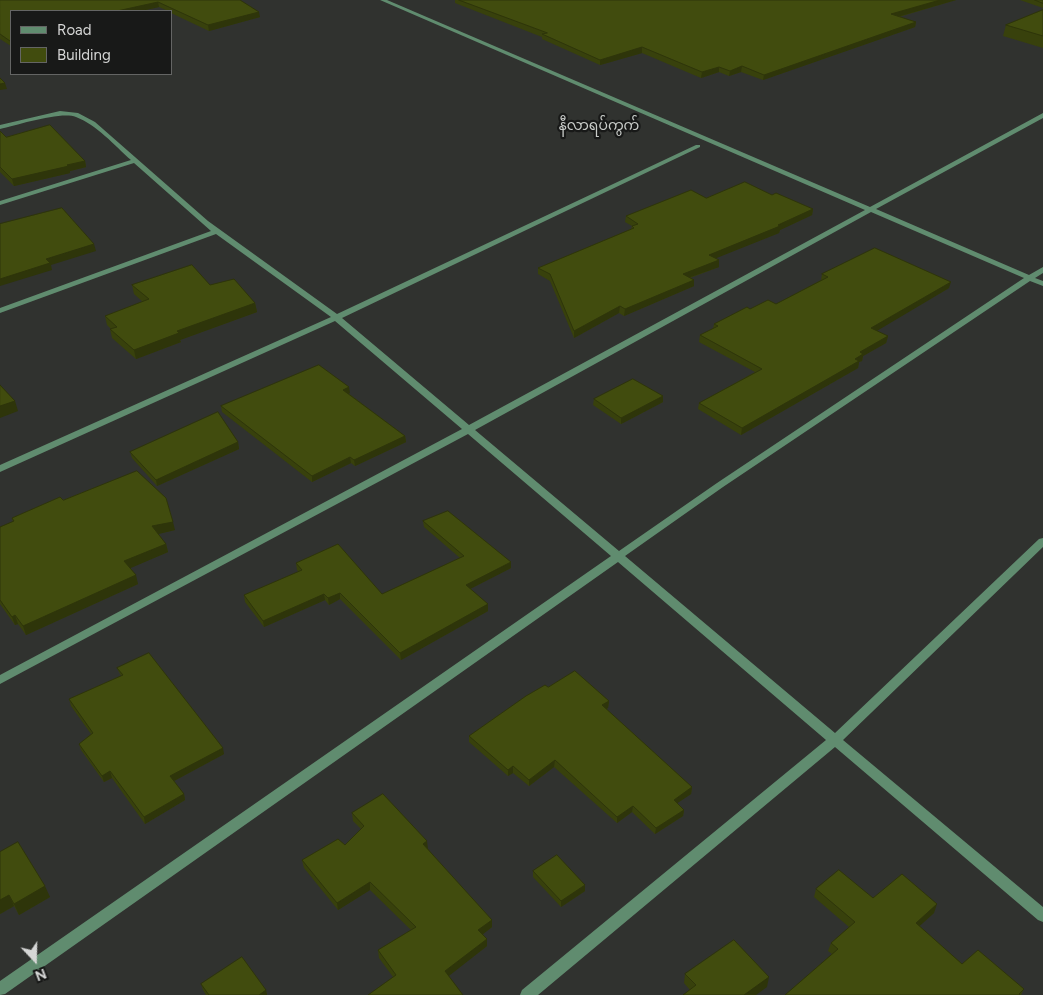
<!DOCTYPE html>
<meta charset="utf-8">
<style>
body{margin:0}
#map{position:relative;width:1043px;height:995px;overflow:hidden;background:#30322f;font-family:Figtree,sans-serif}
canvas{display:block}
.legend{position:absolute;left:10px;top:10px;width:162px;height:65px;box-sizing:border-box;background:#181918;border:1px solid #646564;margin:0;padding:6px 9px;list-style:none;font-size:15px;color:#d5d6d5}
.legend li{display:flex;align-items:center;gap:10px;height:25px}
.legend b{width:25px;border:1px solid #646564}
.north{position:absolute;left:10px;top:935px;width:50px;height:50px;-webkit-text-stroke:4px #181918;paint-order:stroke;rotate:159deg;font-size:14px;font-weight:700;line-height:20px;text-align:center;color:#d5d6d5}
.north::after{content:'';display:block;margin:auto;width:18px;height:22px;background:#d5d6d5;clip-path:polygon(50% 0,100% 100%,50% 72%,0 100%)}
</style>
<div id="map">
<canvas width="1043" height="995"></canvas>
<ul class="legend">
<li><b style="height:6px;background:#608c6f"></b>Road</li>
<li><b style="height:14px;background:#414c0e"></b>Building</li>
</ul>
<div class="north">N</div>
</div>
<script>
const ctx = document.querySelector('canvas').getContext('2d');
ctx.lineJoin = 'round';
function paint(path, color) { ctx.fillStyle = color; ctx.fill(path, 'evenodd'); }
function stroke(path, color, width, dash) { ctx.strokeStyle = color; ctx.lineWidth = width; ctx.lineCap = dash ? 'butt' : 'round'; ctx.setLineDash(dash || []); ctx.stroke(path); }
function label(font, color, halo, rows, align = 'center') {
  ctx.font = font + ' Figtree,"Noto Sans Myanmar",sans-serif'; ctx.lineWidth = 4.5; ctx.setLineDash([]); ctx.textBaseline = 'middle'; ctx.strokeStyle = halo; ctx.fillStyle = color; for (const [text, x, y, turn = 0] of rows) {
    ctx.save(); ctx.translate(x, y); ctx.rotate((+turn || 0) * Math.PI / 180); ctx.textAlign = isNaN(turn) ? turn : align; if (halo) ctx.strokeText(text, 0, 0); ctx.fillText(text, 0, 0); ctx.restore();
  }
}
const minor = new Path2D(`
 M380,0h7l483,207 173,-94v5l-167,91 153,66 14,-8v6l-8,5 8,3v5l-13,-5 -307,206 -98,69 210,177 204,-194 4,-1v9l-200,193 200,167v15l-5,-2 -203,-173 -297,248h-18l2,-5 304,-250 -208,-178 -613,432 -5,1v-14l611,-425 -143,-122 -468,250v-9l462,-246 -127,-108 -335,151v-7l331,-148 -115,-83 -216,79v-5l211,-77 -77,-68 -134,42v-4l131,-41c-17,-15 -34,-35 -55,-43 -15,-6 -58,8 -76,12v-4l60,-14 18,2 17,9 113,99 129,93 359,-169h4v2l-358,171 127,107 396,-215zM871,212l153,66 -307,205 -98,68 -144,-121z`);
const wall = new Path2D(`
 M0,0h240l20,17 -51,14 -38,-18v-2h-3l-9,-4 -18,4h-130v35l-11,-7z
 M455,0h501l-57,17 17,5 -1,5 -152,53 -22,-8 -12,4 -10,-4 -18,6 -59,-25 -42,12 -58,-26v-2l-87,-34z
 M1020,0h23v8z
 M1043,10v38l-40,-12 3,-11z
 M0,131l6,6 79,24 1,6 -16,4v2l-56,13 -14,-14z
 M772,195l41,14 -1,6 -32,15 -1,3 -63,25 3,9 -29,11 4,2v6l-70,30 -5,-3 -45,25 -24,-57 -12,-7v-6l93,-39 1,-3 -7,-4 1,-6 80,-18z
 M822,274l127,14 -73,43 12,5 -2,7 -23,13 -1,5 -3,1 -1,6 -117,67 -43,-26 1,-6 56,-31 -56,-30 1,-7 13,-6 1,-5 36,-15 26,-5 45,-24z
 M132,285h78l45,18 2,9 -77,28 1,2 -45,17 -24,-21 -2,-9h1l-4,-4 -2,-9 38,-14 -9,-8z
 M348,393l57,43 1,6 -51,24 -4,-3 -39,19 -90,-70 -1,-6 129,-13z
 M663,396v6l-42,22 -28,-19 1,-6z
 M238,442l1,7 -82,37 -25,-28 -2,-6z
 M63,500l112,30 -17,4 8,10 2,8 -38,16 8,16 -112,51 -8,-11 -3,1 -15,-21v-77l13,-5 -1,-4z
 M423,521l88,41v6l-41,21 18,22 -87,49 -61,-61 -11,6 -4,-5 -61,27 -19,-25 -1,-7 55,-23 -2,-2 -1,-7 86,31 78,-36 -36,-31z
 M117,668l107,86 -50,27 10,13 1,6 -40,24 -33,-46 -8,4 -23,-32 -2,-6 12,-10 -20,-28 -2,-7 52,-23z
 M548,687l61,14 -1,7 -2,1 86,78 -1,7 -14,9 7,7 -1,6 -28,18 -23,-22 -15,11 -63,-56 -25,19 -16,-13 -5,3 -39,-34v-6z
 M352,813l76,36 64,78 -9,7 4,5v7l-39,30 -55,1 -14,-19 -1,-8 33,-20 -41,-40 -32,20 -34,-42 -2,-8 43,-15 16,-16 -8,-8z
 M0,852l50,45 -31,18 -5,-9 -14,8z
 M533,871l52,20 -24,16 -28,-30z
 M816,889l57,9 61,15 -15,13 43,38 62,25 -3,6h-236l47,-41 -4,-3 3,-8 18,-16 -35,-30z
 M685,974l82,13 -77,3 -6,-7z
 M201,984l65,6 1,5h-61l-3,-5z`);
const shadedWall = new Path2D(`
 M940,0h16l-66,19 1,-5z
 M158,2l1,5 -18,4h-24z
 M259,12l1,5 -51,14 -1,-6z
 M916,22l-1,5 -152,53 1,-5z
 M642,47v6l-42,12v-5z
 M742,66l-1,6 -12,4 1,-5z
 M719,67v5l-18,6 1,-6z
 M5,83l2,6 -7,1v-6z
 M85,161l1,6 -16,4v2l-56,13 -2,-7z
 M813,209l-1,6 -32,15 -1,3 -70,28v-6l69,-30z
 M94,244l2,7 -45,14 1,5 -52,16v-7l46,-20z
 M719,260v7l-37,13 1,-6z
 M694,280v6l-70,30 1,-7z
 M951,282l-2,6 -79,47 1,-7z
 M255,303l2,9 -77,28 1,2 -45,17 -2,-9 43,-19z
 M620,306l-1,7 -45,25v-7z
 M888,336l-2,7 -23,13 -1,5 -3,1 -1,6 -117,67 1,-7 118,-76z
 M349,387l1,6 -6,3 -1,-6z
 M663,396v6l-42,22v-6z
 M15,401l3,10 -18,7v-12z
 M405,436l1,6 -51,24 -1,-6z
 M238,442l1,7 -82,37 -1,-6z
 M350,457l1,6 -39,19v-6z
 M173,522l2,8 -21,5 -2,-9z
 M166,544l2,8 -42,18 -2,-9z
 M511,562v6l-45,23v-6z
 M136,575l2,9 -112,51 -3,-9z
 M340,593v6l-11,6 -1,-7z
 M324,594l1,6 -61,27 -1,-6z
 M488,604v7l-87,49 -1,-7z
 M15,615l3,9 -3,1 -3,-8z
 M609,701l-1,7 -6,4v-7z
 M223,748l1,6 -52,28 -2,-6z
 M555,760l-1,7 -25,19v-6z
 M513,766v7l-5,3v-6z
 M110,771l2,7 -8,4 -2,-6z
 M692,787l-1,7 -18,12 1,-6z
 M184,794l1,6 -40,24 -1,-7z
 M633,806l-1,6 -15,11v-6z
 M684,810l-1,6 -28,18 1,-6z
 M427,841l1,8 -5,-5z
 M370,882v8l-32,20 -1,-7z
 M585,885v6l-24,16v-6z
 M45,886l5,11 -31,18 -5,-11z
 M9,895l5,11 -14,8v-14z
 M937,904l-3,9 -21,19 3,-9z
 M492,920v7l-14,11v-8z
 M487,939v7l-42,33v-8z
 M769,977l-2,10 -11,8h-12z
 M266,990l1,5h-8z`);
const building = new Path2D(`
 M0,0h240l19,12 -51,13 -50,-23 -41,9h-106v30h-1l-10,-7z
 M459,0h481l-49,14 25,8 -152,53 -22,-9 -12,5 -11,-4 -17,5 -60,-25 -42,13 -58,-26 5,-1z
 M1035,0h8v3z
 M1043,10v26l-37,-11z
 M0,78l5,5 -5,1z
 M50,125l35,36 -18,4 2,1 -57,13 -12,-12v-36l6,6z
 M745,182l27,13 4,-2 37,16 -35,16 2,1 -71,29 10,5 -36,14 11,6 -69,29 -5,-3 -46,25 -24,-57 -12,-6 96,-40 -2,-2 6,-2 -12,-8 65,-26 15,8z
 M62,208l32,36 -48,15 4,4 -50,16v-55z
 M875,248l76,34 -80,46 17,8 -28,16 3,2 -8,5 4,2 -117,67 -43,-25 63,-34 -62,-34 18,-9 -4,-2 33,-17 3,2 18,-9 8,4 52,-27 -6,-3z
 M192,265l18,20 24,-6 21,24 -78,28 2,2 -45,17 -24,-21 7,-2 -12,-11 44,-17 -17,-14z
 M319,365l30,22 -6,3 62,46 -51,24 -4,-3 -38,19 -91,-70z
 M633,379l30,17 -42,22 -27,-19z
 M0,385l15,16 -15,5z
 M218,412l20,30 -82,38 -26,-28z
 M137,471l29,27 7,24 -21,4 14,18 -42,17 12,14 -113,51 -8,-11 -3,2 -12,-17v-73l14,-6 -2,-3 48,-21 3,3z
 M448,511l63,51 -45,23 22,19 -88,49 -60,-60 -12,5 -4,-4 -61,27 -19,-26 58,-25 -6,-7 42,-19 44,50 82,-38 -41,-35z
 M149,653l74,95 -53,28 14,18 -40,23 -34,-46 -8,5 -23,-32 14,-11 -24,-34 54,-24 -6,-7z
 M575,671l34,30 -7,4 90,82 -18,13 10,10 -28,18 -23,-22 -16,11 -62,-57 -26,20 -16,-14 -5,4 -39,-34 57,-40 19,-11 3,2z
 M383,794l44,47 -4,3 69,76 -14,10 9,9 -42,32 18,24h-95l28,-20 -18,-25 38,-23 -46,-45 -33,21 -35,-43 36,-21 7,6 19,-19 -12,-13z
 M18,842l27,44 -31,18 -5,-9 -9,5v-48z
 M557,855l28,30 -24,16 -28,-30z
 M839,870l34,28 29,-24 35,30 -21,19 46,41 16,-14 46,39 -5,5 1,1h-235l53,-46 -7,-6 24,-21 -39,-33z
 M734,940l35,37 -25,18h-61l13,-10 -11,-11z
 M242,957l24,33 -7,5h-50l-8,-11z`);
const farQuarternames = [
 ["နီလာရပ်ကွက်",599,126]
];
paint(minor, '#608c6f');
paint(wall, '#38410c');
paint(shadedWall, '#2e350a');
paint(building, '#414c0e');
stroke(building, '#2e350a', 1);
label('14px', '#c9ccc9', '#181918', farQuarternames);
</script>
